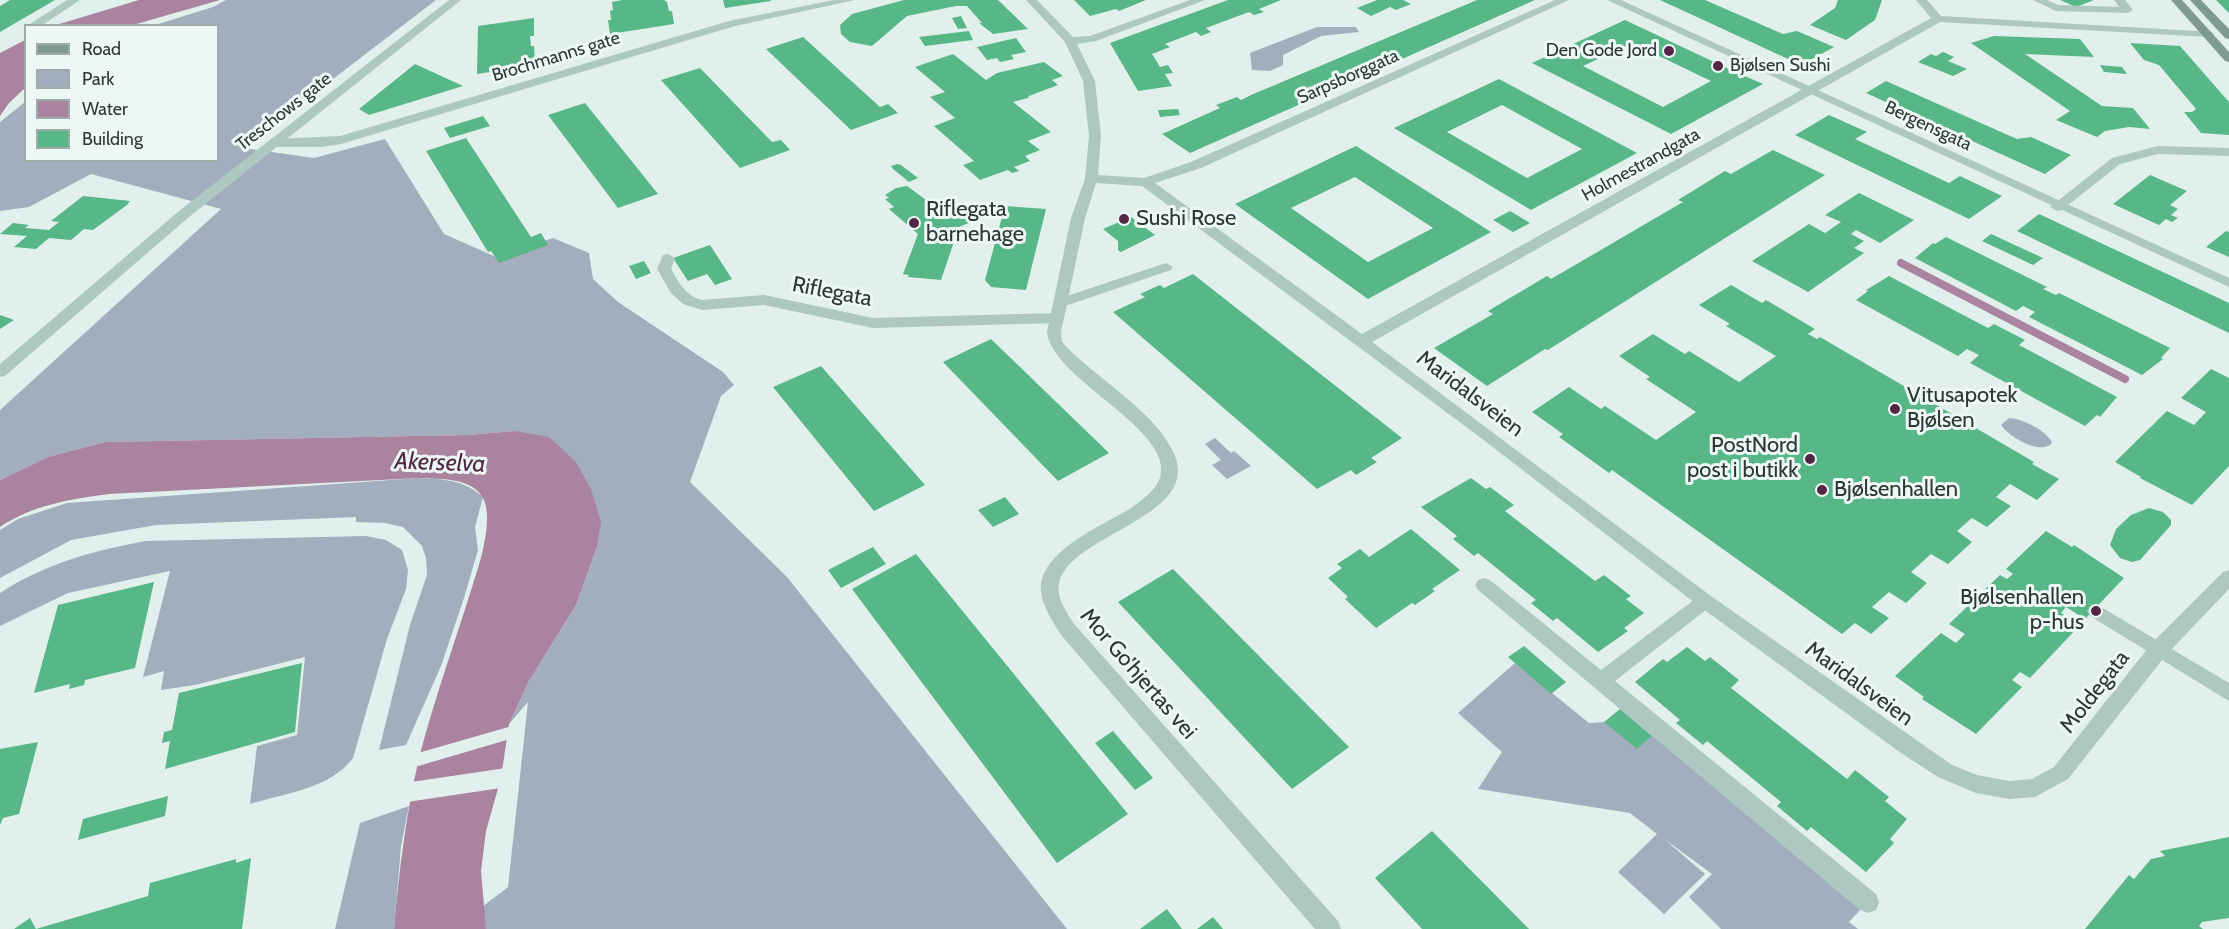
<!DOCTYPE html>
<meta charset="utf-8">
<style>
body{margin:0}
#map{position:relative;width:2229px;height:929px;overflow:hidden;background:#e1f0ed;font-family:Cabin,sans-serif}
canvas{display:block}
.legend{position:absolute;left:24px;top:24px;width:195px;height:138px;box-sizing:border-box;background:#edf8f6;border:2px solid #9faba8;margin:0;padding:8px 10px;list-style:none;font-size:18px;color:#2b3732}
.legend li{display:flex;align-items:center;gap:12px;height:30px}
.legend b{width:30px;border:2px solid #9faba8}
</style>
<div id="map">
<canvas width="2229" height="929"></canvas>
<ul class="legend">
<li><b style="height:8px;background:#7f9b90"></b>Road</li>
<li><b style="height:16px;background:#a2aebe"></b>Park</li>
<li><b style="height:16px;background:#aa839f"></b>Water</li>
<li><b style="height:16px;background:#58b787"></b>Building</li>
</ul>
</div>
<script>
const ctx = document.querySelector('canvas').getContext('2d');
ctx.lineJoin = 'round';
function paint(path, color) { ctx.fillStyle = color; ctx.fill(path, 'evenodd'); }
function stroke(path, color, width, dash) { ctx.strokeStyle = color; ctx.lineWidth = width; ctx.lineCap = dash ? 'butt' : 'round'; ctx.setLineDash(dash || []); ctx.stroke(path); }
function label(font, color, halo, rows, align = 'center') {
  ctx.font = font + ' Cabin,sans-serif'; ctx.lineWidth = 6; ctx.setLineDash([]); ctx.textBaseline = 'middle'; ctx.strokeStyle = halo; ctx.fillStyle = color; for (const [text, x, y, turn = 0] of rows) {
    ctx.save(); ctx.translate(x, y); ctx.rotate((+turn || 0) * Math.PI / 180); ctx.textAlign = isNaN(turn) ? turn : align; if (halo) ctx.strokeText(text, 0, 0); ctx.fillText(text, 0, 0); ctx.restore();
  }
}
const green = new Path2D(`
 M226,0h210l-193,148 71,10 71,-19 59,95 52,23 57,-19 36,15 4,26 25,23 105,70 11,13 -13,11 -31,86 97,95 280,352h-581l-4,-22 26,-20 20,-185 -19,22 20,-43 47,-76 21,-58 -82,-116 -47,4 -363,7 -57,15 -48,23v-70l221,-201 -130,-35 -62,33 -29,4v-89l25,-20 1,58h192v-134l-63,-1 58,-18z
 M1317,27h39l3,5 -38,4 -38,19v10l-13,6 -18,-1 -2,-17z
 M2009,418c12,0 39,13 43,25 -11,13 -43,-6 -51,-18z
 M1215,438l16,15 3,-2 17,15 -24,13 -15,-14 9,-5 -16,-16z
 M419,478c25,1 45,2 64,19l-8,30 3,23 -14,48 -23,68 -35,79 -27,5 31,-125 17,-50 -1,-17 -4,-12 -19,-19 -18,-4 -29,-1v-5l-200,8 -85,15 -71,38v-48l18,-11 49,-16z
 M366,536l20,4 16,10 6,20 -2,19 -19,50 -34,119c-23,31 -68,35 -103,46l7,-58 40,-11 8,-78 -110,28 -34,5 3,-19 -21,6 27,-106 -102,22 -68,33v-33c44,-29 95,-43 146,-52z
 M1515,663l74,60 16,-1 32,26 15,-13 210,173 -13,14 9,7h-137l-32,-32 23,-23 -49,-36 42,36 -41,40 -46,-42 39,-38 -27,-21 -152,-24 24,-37 -44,-39z
 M409,806l-8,40 -7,83h-59l25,-106z`);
const water = new Path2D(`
 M139,0h81l-87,25h-77z
 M25,40v48l-16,15 -9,13v-63z
 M515,431l34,6 27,25 15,27 10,33 -4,25 -21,58 -47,76 -20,43 -8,54 -15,53 -5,40 5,58h-92c5,-58 12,-114 25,-171 15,-58 36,-116 54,-174 7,-21 20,-63 11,-84 -10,-23 -45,-21 -65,-22l-310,16c-39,5 -76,11 -109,33v-47l48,-23 57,-15 363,-7z`);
const pier = new Path2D(`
 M512,726l-2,13 -95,28 3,-14z
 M506,768l-5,20 -94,14 4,-20z`);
const stream = new Path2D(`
 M1901,263l224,116`);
const building = new Path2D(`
 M10,0h45l-55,32v-26z
 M622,0h42l3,2 2,9h3l2,13 -64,10 -2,-14h3l-1,-9 3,-1 -1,-8z
 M723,0h48v1l-46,7z
 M904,0h94l30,29 -35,5 -14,-11h3l-15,-17h-11l-49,10 -35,30 -22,-4 -9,-8 -1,-9 12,-11z
 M1074,0h72l-27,11 -3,-2 -26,7z
 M1228,0h53l-22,9 5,3 -10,3 -5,-3 -43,16 5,4 -10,4 -5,-4 -31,12 5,3 -18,7 8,13 8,-2 5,8 -8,1 7,12 -34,5 -28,-48z
 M1377,0h26l8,4 -15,6 -6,-3 -19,9 -14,-8z
 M1477,0h58l-345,153 -28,-19 58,-26 -4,-3 21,-8 4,3 10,-5z
 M1660,0h45l78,34 14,-3 37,16 -33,18z
 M1838,0h44l-7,20 -29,20 -36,-15 25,-17z
 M2060,0h34l-18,7z
 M2216,0h13v13z
 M961,16l6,12 -9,1 -6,-11z
 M534,18v18h-4l1,10h3l1,19 -58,9 1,-48z
 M1625,20l106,50 32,14 -92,50 -139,-71zM1632,43l79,38 -48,26 -80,-41z
 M969,31l4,9 -48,6 -6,-9z
 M1994,36l86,3 14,18 -69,-3 77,52 31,2 17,21 -21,-2 -24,4 -8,6 -41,-17 14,-9 -99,-68z
 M803,37l77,70 8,-3 10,9 -47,17 -85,-81z
 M1016,38l10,14 -15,3 3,4 -14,3 -3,-4 -10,2 -10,-13z
 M2130,43l50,3 49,56v33l-28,-2 -17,-21h8l4,-3 -37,-44 -15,-5z
 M1943,52l11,5 -6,4 19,8 -14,7 -35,-14 13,-8 5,2z
 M953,54l33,26 11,-7 47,-11 19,14 -11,4 6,5 -29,11 -1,2 -15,4 38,30 -23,9 12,9 -15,6 5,5 -16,6 5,4 -7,2 -4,-3 -28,10 -17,-15 11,-4 -40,-35 21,-8 -25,-21 15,-5 -30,-25z
 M415,64l48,22 -94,29 -10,-6z
 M2100,65l22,2 5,7 -23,-2z
 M700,68l72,74 9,-2 9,10 -50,18 -79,-88z
 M1499,79l138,74 -106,57 -137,-82zM1502,105l80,44 -55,29 -80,-46z
 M1886,81l131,58 14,-2 40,18 -26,19 -179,-81z
 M585,103l73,91 -40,14 -70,-93z
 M1178,109l2,6 -20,2 -2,-7z
 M1829,115l38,17 -12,7 94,44 11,-7 42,20 -33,23 -174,-84z
 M483,116l7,10 -40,12 -6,-10z
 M466,138l65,99 10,-4 7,12 -49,18 -8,-12 -3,1 -62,-101z
 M1356,146l135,86 -123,67 -133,-95zM1355,177l78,51 -65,34 -77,-54z
 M1773,150l52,25 -277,175 -3,-1 -58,37 -53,-38 59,-34 -5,-3 59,-35 4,3 132,-77 -5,-2 47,-29 6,3z
 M897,164l4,1 17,13 -9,4 -16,-13 -2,-3z
 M2150,175l37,16 -17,14 8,4 -7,6 7,3 -6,4 -6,-3 -7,6 -46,-21z
 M907,186l30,22h17l17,14 -12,5 -18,53 -33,-3 1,-2 -6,-1 15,-40 -29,-25 5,-2 -9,-8 4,-1 -4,-3 11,-7z
 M1859,193l55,27 -34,23 -24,-13 -5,4 13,7 -10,7 10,5 -56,39 -56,-31 57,-37 16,9 16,-11 -16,-7z
 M83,196l47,5 -3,4 -34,25 -9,-1 -13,11 -22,-2 -13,11 -22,-2 13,-11 -27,-2 13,-11 16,2 -4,3 24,2 10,-8 -8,-1z
 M1005,206l41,3 -20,81 -35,-3 -6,-7z
 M1510,211l20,12 -17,9 -20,-12z
 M2039,214l190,89v30l-212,-102z
 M1131,217l24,18 -34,17 -3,-2v-9l-15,-12z
 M2226,231l3,1v25l-23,-10z
 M1991,234l52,24 -10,7 -51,-24z
 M1946,237l101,50 -4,2 13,6 3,-2 111,55 -9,10 2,1 -21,16 -113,-58 6,-5 -12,-6 -7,5 -101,-53 18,-15 2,1z
 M710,245l22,34 -17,6 -8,-11 -19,7 -15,-23z
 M644,261l7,12 -15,6 -7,-13z
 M1193,274l209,164 -31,20 6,4 -21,13 -5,-5 -34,19 -204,-177 32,-15 -5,-3 20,-9 4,3z
 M1889,276l99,52 6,-4 31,16 -6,5 98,52 -17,20 -3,-2 -12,11 -115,-63 9,-8 -12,-6 -9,7 -102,-56 12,-9 -2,-1z
 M1731,285l31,18 4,-3 49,29 -7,5 9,5 3,-2 214,125 -2,2 27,15 -22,21 -27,-16 -14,13 15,9 -24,21 -15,-9 -15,13 15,11 -24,22 -17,-10 -20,18 16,11 -21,20 -17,-11 -17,15 17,11 -18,16 -16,-11 -13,11 -230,-164 -3,3 -50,-36 4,-3 -31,-22 37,-25 32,22 4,-3 51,34 40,-28 -50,-33 4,-2 -31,-21 34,-22 32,20 4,-3 50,31 37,-26 -50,-30 4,-2 -31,-19z
 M0,315l14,5 -14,9z
 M991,339l118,114 -51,28 -115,-119z
 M821,366l104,119 -51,26 -101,-124z
 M2211,369l18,9v88l-37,39 -52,-27 1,-1 -26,-15 52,-51 27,14 12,-13 -25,-14z
 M1471,478l15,11 4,-2 24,18 -9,6 90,70 9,-6 27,21 -5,3 18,14 -20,15 4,3 -30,21 -41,-34 -4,3 -22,-18 5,-3 -58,-47 -4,3 -21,-17 4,-3 -36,-29z
 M1005,497l14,17 -26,13 -15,-17z
 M2149,508l14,4 8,8v5l-31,35 -8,2 -12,-4 -10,-13 6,-16 15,-14z
 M1411,529l49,41 -28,19 3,2 -20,14 -3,-2 -36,25 -31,-29 3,-2 -20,-19 14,-10 -5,-4 23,-15 9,8z
 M2046,531l26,16 2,-2 50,33 -39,41 -19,-12 -5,6 19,12 -50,53 -10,-6 -8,8 10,7 -46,47 -54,-35 2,-2 -29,-21 46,-43 15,10 9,-9 -16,-10 51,-49 7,4 6,-5 -7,-5z
 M873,547l13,17 -45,24 -13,-18z
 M916,554l212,260 -71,49 -205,-274z
 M1173,569l176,178 -57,42 -174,-187z
 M154,582l-19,86 -50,12 -1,5 -15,4 1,-5 -36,9 24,-88z
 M1524,646l42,36 -15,12 -43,-37z
 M1687,647l18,14 5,-4 29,23 -8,8 116,91 8,-9 34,27 -4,4 22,18 -17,20 4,4 -28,29 -55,-45 -4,4 -30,-25 4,-4 -74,-61 -4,4 -27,-22 4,-3 -45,-38 28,-23 4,3z
 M302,663l-7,69 -130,37 5,-28 -8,2 2,-11 8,-2 7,-37z
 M1620,709l32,27 -15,13 -33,-27z
 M1113,731l40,47 -18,12 -40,-47z
 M38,742l-19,72 -16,4 -3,7v-76z
 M168,796l-3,20 -87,24 5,-21z
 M1432,831l97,98h-107l-47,-51z
 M2229,837v81l-27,4 -3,4 4,3h-118l44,-54 5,4 17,-20 14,-3 -5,-5z
 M251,858l-9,71h-206l112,-33 2,-13 86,-24v4z
 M1167,909l15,20h-42z
 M1213,917l10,12h-26z
 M30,918l6,11h-22z`);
const service = new Path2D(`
 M2033,0h14l11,5 61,2 -5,-7h11l8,10 -5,3 -72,-2z
 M668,254l7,4 -4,11c8,14 15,27 31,31l62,-5 109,23 184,-5 7,5 -7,5 -184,5 -109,-23 -62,5 -19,-6 -12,-11 -14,-24 6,-14z
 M1166,263l7,4 -2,3 -106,36 -5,2 -7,-5 2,-3z
 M1484,578l6,2 111,90 98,-74 6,-2 6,2 3,5 -3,5 -96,75 261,213 3,8 -3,8 -8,3 -8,-3 -382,-320 -3,-5 3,-5z
 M2096,604l133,79v18l-139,-85 -3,-5 3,-5z`);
const minor = new Path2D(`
 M67,0h13l-39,26h-14z
 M834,0h21l-120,26 -394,118 -20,3h-49l-6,-4 6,-4 68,-3 389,-115z
 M1026,0h11l36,37 17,-1 100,-36h15l-109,41 -19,3 18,37 6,55 -3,39 46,3 47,-16 364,-162h14l-368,168 -46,15 207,151 569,-316 -15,-18h11l14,16 271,16 2,2 -6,3 -268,-15 -568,320 339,254 241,169 25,10 32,6 23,-2 22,-12 98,-124 71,-71 6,-2v19l-63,66 -98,124 -33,18 -26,2 -33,-6 -38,-16 -37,-24 -202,-147 -218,-168 -339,-252 -46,-3 -11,35 -24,114 1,10c32,36 95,69 113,114 24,62 -105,78 -116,127 -3,15 8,30 16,42l263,296 3,8h-26l-254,-294c-8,-13 -19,-29 -20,-45 -2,-38 60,-64 87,-80 11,-8 27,-18 32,-32 16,-48 -109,-99 -113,-146l24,-114 14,-39 4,-43 -6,-55 -18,-39z
 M2158,146l71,2v8l-71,-2 -38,10 -58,46 -5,1 -7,-4 62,-49z`);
const tertiary = new Path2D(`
 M449,0h12l-272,217 -184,159 -5,1v-13l179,-153z
 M1607,0h14l608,278v9z`);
const secondary = new Path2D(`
 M2171,0h11l47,52v10l-4,-1z
 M2190,0h11l28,29v10l-4,-1z`);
const markers = [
 [1669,51,6,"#542645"],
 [1718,66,6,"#542645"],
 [1124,219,6,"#542645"],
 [914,223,6,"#542645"],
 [1895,409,6,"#542645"],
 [1810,459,6,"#542645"],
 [1822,490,6,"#542645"],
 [2096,611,6,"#542645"]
];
const farPoinames = [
 ["Den Gode Jord",1657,51],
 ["Bjølsen Sushi",1730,66,"left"]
];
const farStreetnames = [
 ["Brochmanns gate",556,57,-17],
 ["Sarpsborggata",1348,77,-24],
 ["Treschows gate",284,112,-38],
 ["Bergensgata",1928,126,25],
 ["Holmestrandgata",1641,165,-29]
];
const poiNames = [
 ["Riflegata",926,210],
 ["barnehage",926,235],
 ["Sushi Rose",1136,219],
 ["Vitusapotek",1907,396],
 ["Bjølsen",1907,421],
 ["PostNord",1798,446,"right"],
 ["post i butikk",1798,471,"right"],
 ["Bjølsenhallen",1834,490],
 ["Bjølsenhallen",2084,598,"right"],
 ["p-hus",2084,623,"right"]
];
const streetNames = [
 ["Riflegata",832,292,11],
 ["Maridalsveien",1470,394,37],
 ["Mor Go’hjertas vei",1138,674,49],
 ["Maridalsveien",1859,684,36],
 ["Moldegata",2095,692,-52]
];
const waterNames = [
 ["Akerselva",440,463,2]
];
paint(green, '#a2aebe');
paint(water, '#aa839f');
paint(pier, '#e1f0ed');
stroke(stream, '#aa839f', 8);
paint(building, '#58b787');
paint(service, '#aec7c0');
paint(minor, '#aec7c0');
paint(tertiary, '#aec7c0');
paint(secondary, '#7f9b90');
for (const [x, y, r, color] of markers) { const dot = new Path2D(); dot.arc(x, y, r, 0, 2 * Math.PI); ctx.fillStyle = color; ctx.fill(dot); stroke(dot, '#edf8f6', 2); }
label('18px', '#2b3732', '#edf8f6', farPoinames, 'right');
label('18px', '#2b3732', '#edf8f6', farStreetnames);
label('22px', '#2b3732', '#edf8f6', poiNames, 'left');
label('22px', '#2b3732', '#edf8f6', streetNames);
label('italic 24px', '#542645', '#edf8f6', waterNames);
</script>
